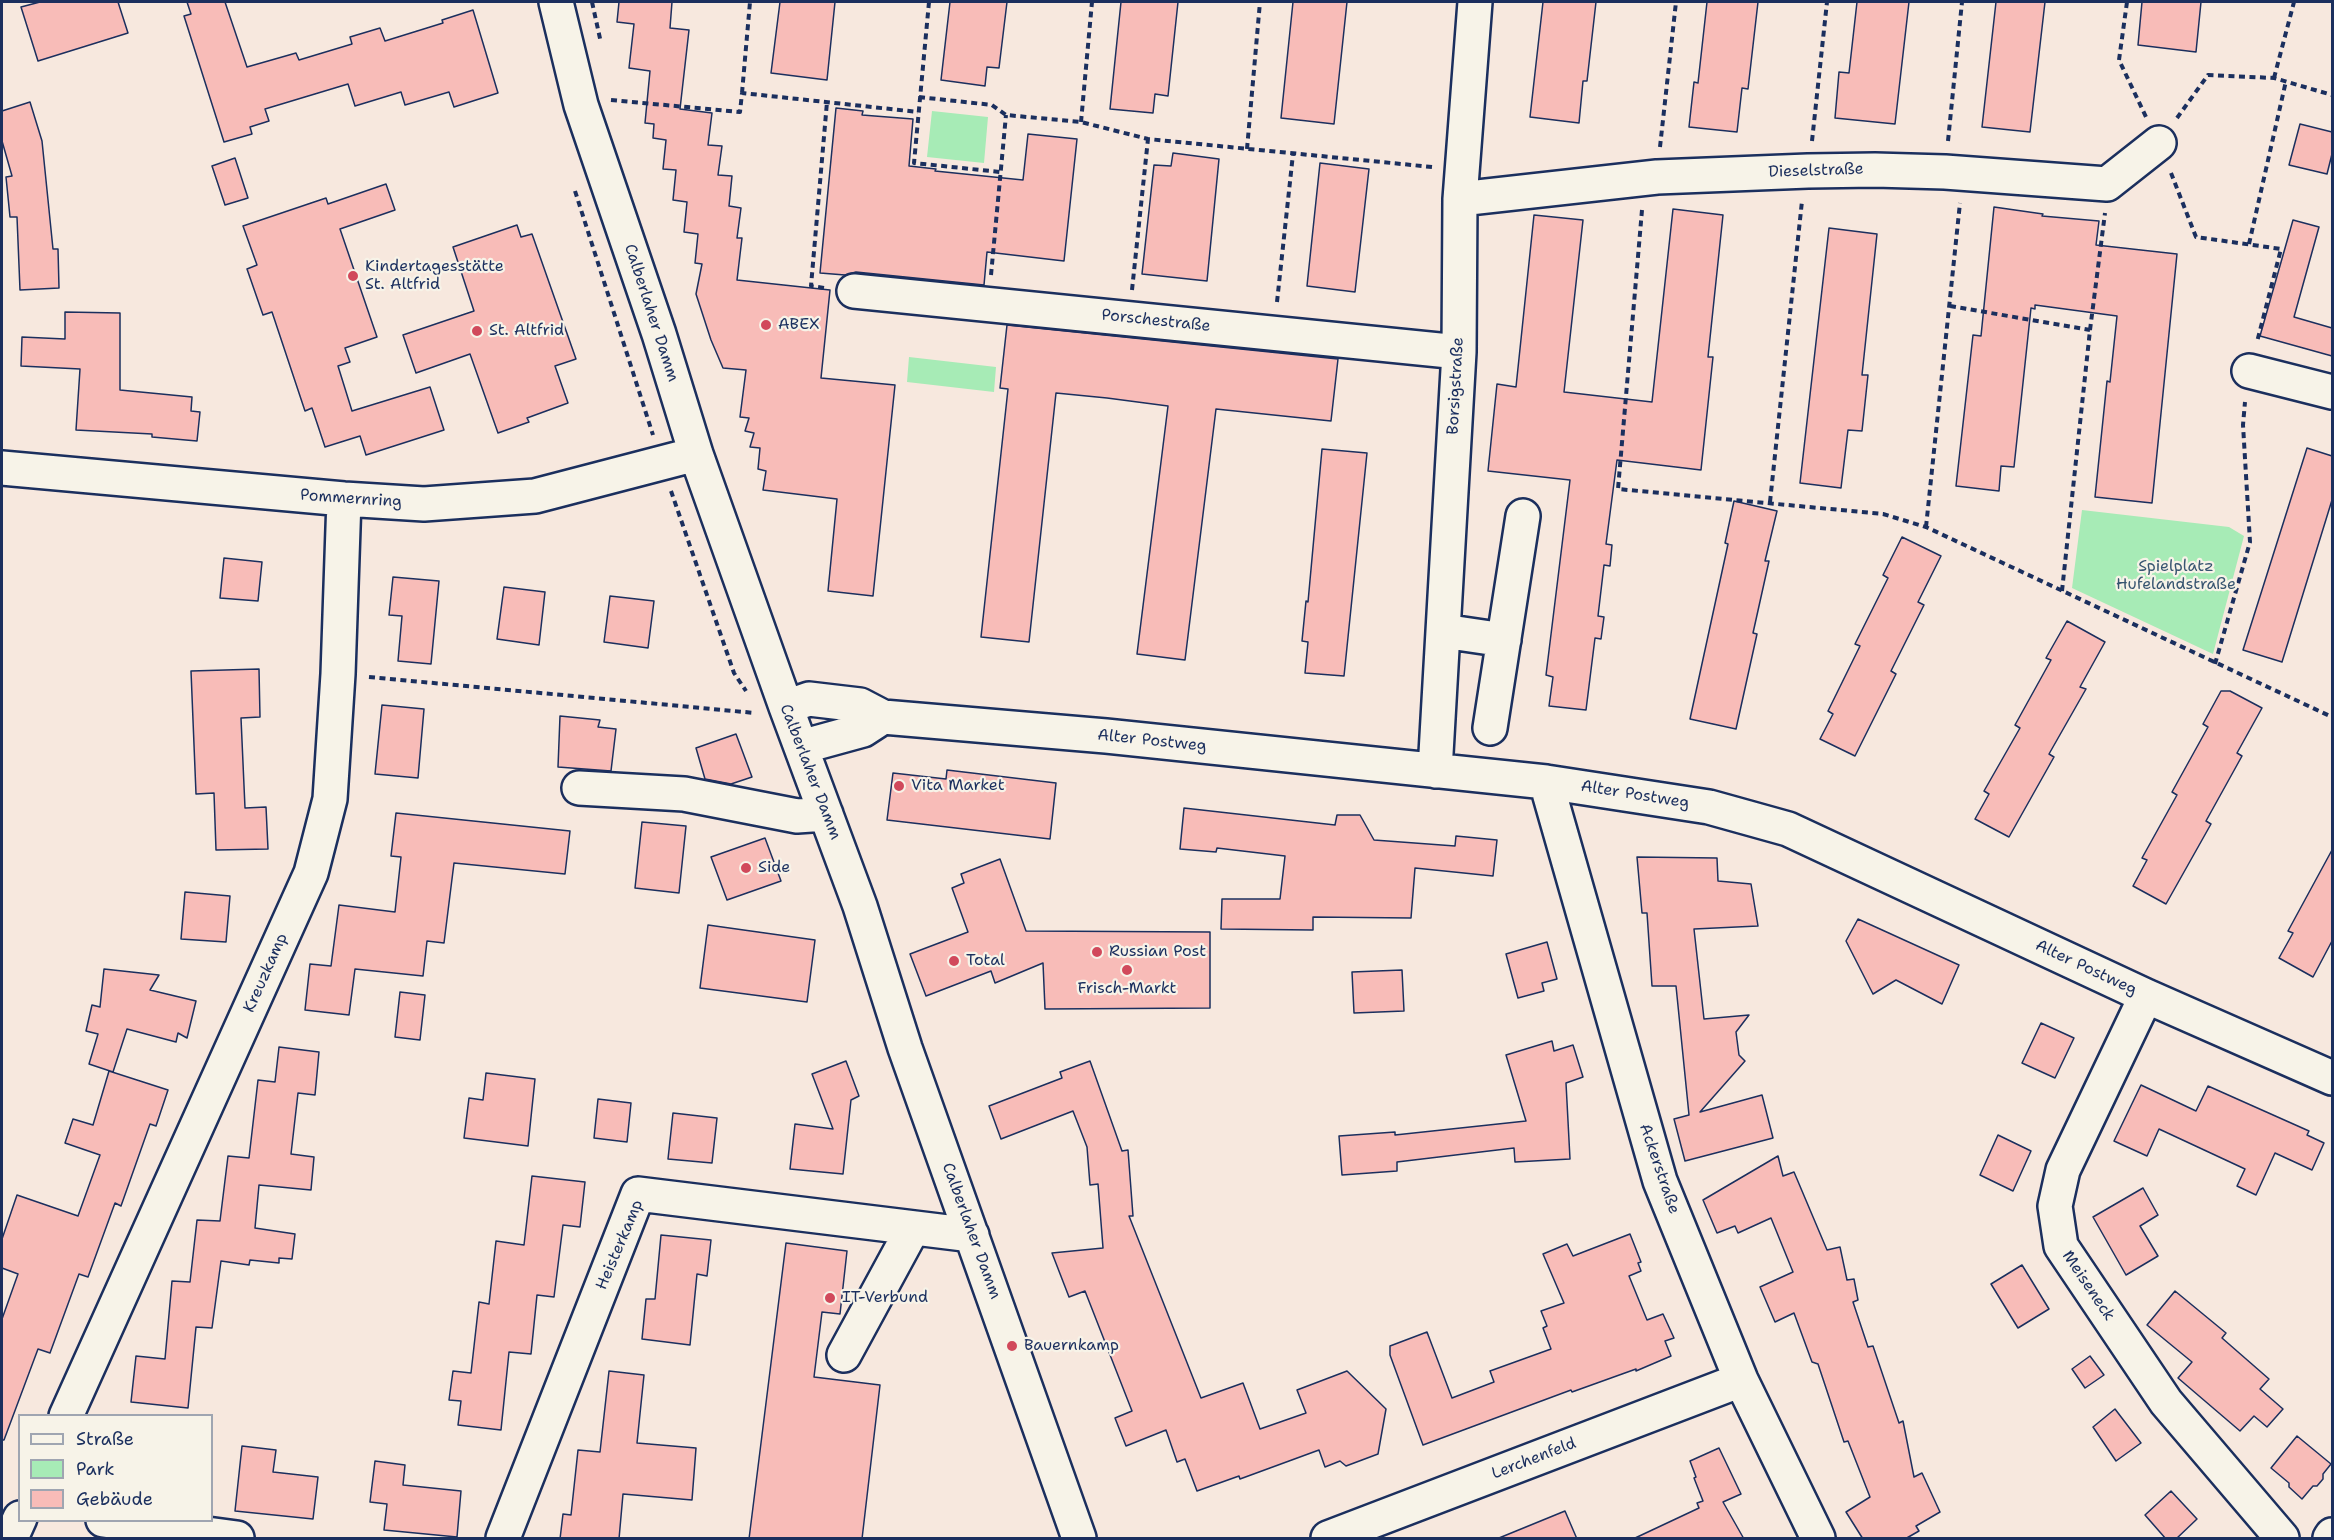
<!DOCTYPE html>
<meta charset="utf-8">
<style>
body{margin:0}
#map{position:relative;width:2334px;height:1540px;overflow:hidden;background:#f7e8de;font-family:"Shantell Sans",sans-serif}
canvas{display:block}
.frame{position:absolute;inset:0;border:3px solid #1b2f5e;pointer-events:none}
.legend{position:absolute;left:18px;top:1414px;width:195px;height:108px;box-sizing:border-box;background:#f7f3e8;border:2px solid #9fa5b1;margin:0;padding:8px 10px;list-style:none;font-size:18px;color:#1b2f5e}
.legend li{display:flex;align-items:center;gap:12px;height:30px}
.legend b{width:30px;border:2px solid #9fa5b1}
</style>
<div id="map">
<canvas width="2334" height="1540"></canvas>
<div class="frame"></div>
<ul class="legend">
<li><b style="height:8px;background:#f7f3e8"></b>Straße</li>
<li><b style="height:16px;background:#a7ebb6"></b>Park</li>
<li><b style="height:16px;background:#f8bcb8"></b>Gebäude</li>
</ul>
</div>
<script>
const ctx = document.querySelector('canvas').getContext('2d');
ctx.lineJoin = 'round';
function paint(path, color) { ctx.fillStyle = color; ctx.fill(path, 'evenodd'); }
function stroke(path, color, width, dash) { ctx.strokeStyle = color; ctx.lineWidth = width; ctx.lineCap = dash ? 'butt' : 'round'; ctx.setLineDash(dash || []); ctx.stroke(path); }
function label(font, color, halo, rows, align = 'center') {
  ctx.font = font + ' "Shantell Sans",sans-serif'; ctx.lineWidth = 4.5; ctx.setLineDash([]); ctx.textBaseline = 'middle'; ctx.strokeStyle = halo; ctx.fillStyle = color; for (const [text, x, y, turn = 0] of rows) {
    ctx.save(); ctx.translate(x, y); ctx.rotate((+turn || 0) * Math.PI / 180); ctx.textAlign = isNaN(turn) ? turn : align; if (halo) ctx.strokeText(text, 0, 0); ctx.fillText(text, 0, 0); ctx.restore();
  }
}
const green = new Path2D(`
 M932,111l56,6 -4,46 -57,-6z
 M909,357l87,10 -2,25 -87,-10z
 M2082,510l147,17 15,9 -31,118 -141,-66z`);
const building = new Path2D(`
 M40,2h78l10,31 -90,28 -17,-54z
 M187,2h38l22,65 49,-14 3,7 53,-16 -2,-7 30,-9 5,13 58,-18 -1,-3 31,-10 25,83 -44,14 -5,-15 -44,13 -4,-13 -46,14 -7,-22 -83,25 4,12 -19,6 2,7 -28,8 -40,-126 7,-2z
 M619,2h53l-2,26 19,2 -9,79 32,4 -4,32 14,1 -4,29 14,1 -3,30 12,2 -4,30h5l-5,42 93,10 -9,88 74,7 -22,211 -45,-5 9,-92 -74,-9 3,-19 -8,-2 2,-21 -10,-1 4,-14 -9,-2 4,-13 -9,-1 6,-47 -23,-2 -12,-28 -15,-46 6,-30 -7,-1 3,-29 -14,-2 3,-30 -14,-2 3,-30 -13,-1 3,-29 -13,-2 1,-14 -9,-1 5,-52 -21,-3 5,-44 -17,-2z
 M780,2h55l-8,78 -56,-7z
 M950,2h57l-8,66 -12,-1 -2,19 -44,-6z
 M1121,2h57l-10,94 -13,-2 -2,19 -43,-4z
 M1293,2h54l-13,122 -53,-6z
 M1543,2h53l-9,79h-4l-4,42 -49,-6z
 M1707,2h51l-10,87 -6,-1 -5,44 -48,-5 5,-45 4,1z
 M1857,2h52l-14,122 -60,-6 4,-46 10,1z
 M1996,2h49l-15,130 -48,-5z
 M2142,2h59l-5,50 -58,-7z
 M30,102l12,39 11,108h5l1,39 -39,2 -3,-73h-7l-4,-40 6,-1 -10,-35v-30z
 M836,108l27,3 -1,4 51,4 -4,47 27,3 -1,2 88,9 5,-46 49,5 -13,122 -77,-9 -3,33 -128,-13 -11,3 -25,-2z
 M2300,124l32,8v22l-5,20 -38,-9z
 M1173,153l46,6 -12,122 -65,-7 12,-109 17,1z
 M235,158l13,40 -23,7 -13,-39z
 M1320,163l49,6 -14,123 -48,-6z
 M386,184l9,26 -55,19 37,108 -32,11 5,14 -12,4 14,45 78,-24 14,43 -78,25 -6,-19 -35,11 -13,-39 -7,3 -33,-99 -9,3 -16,-46 10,-4 -14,-39 83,-28 2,6z
 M1994,207l49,7 -1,2 57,5 -3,24 81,9 -25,249 -57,-6 12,-116 3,1 7,-66 -82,-11v4l-4,-1 -17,159 -13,-1 -2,25 -43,-5 17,-151 8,1z
 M1673,209l50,6 -15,142h5l-12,113 -84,-10 -11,84 6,1 -2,21 -6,-1 -6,51 6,1 -3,22 -6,-1 -9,72 -37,-4 4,-29 -7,-2 24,-195 -82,-9 9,-87 19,3 18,-172 49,5 -19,172 88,10z
 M2293,220l26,7 -25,90 38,11v28l-72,-20z
 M517,225l4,12 11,-3 44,125 -21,7 13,37 -41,15 2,4 -31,11 -28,-79 -54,19 -13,-38 71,-24 -21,-64z
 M1829,228l48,6 -15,141h6l-6,56 -14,-1 -7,58 -41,-5z
 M65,312l55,1v77l72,7 -1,14 9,1 -3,29 -45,-4v-3l-76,-4 4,-61 -59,-3 1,-29 43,2z
 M1007,325l331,34 -7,62 -115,-12 -31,251 -48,-6 31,-248 -61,-8 -51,-5 -27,249 -48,-5 27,-248 -8,-1z
 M2307,448l25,8v44l-50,162 -39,-12z
 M1322,449l45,4 -23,223 -39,-3 3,-31 -6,-1 4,-40 2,1z
 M1734,501l43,10 -12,50h4l-16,72 4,1 -21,95 -46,-10 38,-175 -3,-1z
 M1902,537l39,19 -23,46 6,3 -33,66 5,3 -41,82 -35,-17 13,-25 -5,-3 32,-65 -5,-2 33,-66 -5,-3z
 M224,558l38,4 -4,39 -38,-3z
 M393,577l46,4 -8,83 -33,-3 4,-45 -13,-1z
 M504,587l41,5 -6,53 -42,-6z
 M610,596l44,5 -6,47 -44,-6z
 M2067,621l38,21 -25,45 6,2 -37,65 5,3 -45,80 -34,-18 14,-25 -5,-3 36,-63 -5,-3 36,-65 -5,-2z
 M259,669l1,48 -19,1 4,90 21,-1 2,42 -52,1 -2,-57 -18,1 -5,-123z
 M2221,691h9l32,17 -25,45 5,3 -36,65 5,3 -45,80 -33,-18 14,-26 -5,-2 35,-63 -5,-3 36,-65 -5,-3z
 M382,705l42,4 -6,69 -43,-4z
 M560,716l40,4 -2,7 18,2 -5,42 -53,-4z
 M736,734l16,43 -21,7 -26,-5 -9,-31z
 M947,770l109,13 -6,56 -163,-19 6,-47 53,6z
 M1184,808l151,17 2,-10h23l14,25 81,6 1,-10 41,4 -4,36 -78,-8 -4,50 -98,-1v13l-92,-1 1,-30h58l5,-43 -68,-8 -1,4 -36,-3z
 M396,813l174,18 -5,43 -111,-11 -10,80 -17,-2 -4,35 -68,-7 -6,46 -44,-5 5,-46 21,2 8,-61 56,7 6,-55 -10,-1z
 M642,822l44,4 -7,67 -44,-5z
 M765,838l16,43 -54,19 -16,-43z
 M2332,850v91l-19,36 -34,-19 14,-25 -5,-2z
 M1637,857l80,1 1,23 33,3 7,42 -64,3 10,90 45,-4 -13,17 3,23 6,6 -45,51 62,-17 11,43 -88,23 -11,-42 15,-4 -13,-129h-24l-5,-73h-5z
 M1000,859l26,72 184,1v76l-165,1 -2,-46 -48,20 -4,-12 -65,25 -16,-42 58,-22 -16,-44 12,-5 -3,-9z
 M185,892l45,4 -4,46 -45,-3z
 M1858,919l101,46 -17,39 -46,-24 -23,14 -27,-53z
 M708,925l107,15 -8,62 -107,-14z
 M1547,942l10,37 -15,4 2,8 -26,7 -12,-44z
 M104,969l55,6 -9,15 46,11 -9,37 -9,-5 -2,9 -49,-13 -14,43 -24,-8 9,-30 -12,-3 6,-26 8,2z
 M1402,970l2,41 -50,2 -2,-41z
 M400,992l25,3 -5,45 -25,-3z
 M2041,1023l33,15 -19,40 -33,-15z
 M1552,1041l2,10 19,-6 10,32 -17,6 4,76 -55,3 -1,-14 -117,14v9l-55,4 -3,-39 56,-4v3l131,-14 -20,-66z
 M279,1047l40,5 -4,43 -17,-2 -7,61 23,3 -3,33 -52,-5 -4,43 40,6 -3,25 -13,-1v5l-29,-3 -1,5 -28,-4 -9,67 -16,-1 -8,81 -57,-6 5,-46 29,3 7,-78 18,1 7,-62 23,1 8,-65 21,2 9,-78 17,2z
 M846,1061l13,35 -8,4 -8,74 -53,-5 5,-45 38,5 -21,-55z
 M1090,1061l32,90 6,-1 5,66h-4l72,182 42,-15 17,46 46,-16 -9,-23 50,-19 39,38 -8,45 -32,12 -6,-5 -15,6 -6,-17 -79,29 -1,-3 -42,15 -12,-32 -8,3 -11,-32 -40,16 -11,-28 17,-7 -47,-120 -16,6 -17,-44 51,-5 -5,-64 -8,1 -3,-38 -14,-36 -72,28 -12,-33 73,-28 -2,-6z
 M109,1071l59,19 -12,36 -6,-2 -29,82 -6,-3 -27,74 -9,-3 -29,79 -12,-4 -34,91h-2v-121l16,-45 -16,-6v-29l15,-44 61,21 22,-61 -35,-12 8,-24 20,6z
 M486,1073l49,6 -7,67 -64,-8 5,-40 14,2z
 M2141,1085l55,26 12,-25 101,45 -2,4 17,8 -12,27 -37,-17 -19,42 -19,-9 8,-17 -86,-40 -12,27 -33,-15z
 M598,1099l33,4 -4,39 -33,-4z
 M673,1113l44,5 -5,45 -44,-4z
 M1998,1135l33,16 -18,40 -33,-16z
 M1778,1156l5,20 11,-4 33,78 13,-3 7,33 7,-1 4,21 -5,2 15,45 5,-1 26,77 4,-2 11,56 8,-4 18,39 -24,14 3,5 -14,8h-42l-17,-27 24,-15 -22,-56 -4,1 -26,-78 -6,-2 -18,-49 -19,9 -15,-35 33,-15 -22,-54 -33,15 -3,-7 -18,7 -14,-33z
 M532,1176l53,6 -5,45 -17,-2 -9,72 -17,-2 -6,59 -22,-2 -8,78 -43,-5 3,-24 -12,-1 4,-29 18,2 8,-71 10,2 7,-63 28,4z
 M2143,1188l15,27 -18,11 18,30 -32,19 -33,-58z
 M1630,1234l11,28 -3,1 3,8 -12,5 18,44 16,-6 11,24 -9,3 6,15 -35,15v-2l-64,23 -1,-2 -148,55 -33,-90v-9l37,-14 25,66 42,-16 -4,-11 61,-22 -8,-21 4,-2 -6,-15 23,-8 -21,-49 24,-10 6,12z
 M661,1235l50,5 -4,36 -10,-2 -7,71 -48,-6 4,-40h9z
 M786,1243l61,8 -7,63 -18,-2 -8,65 66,8 -18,154h-113z
 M2022,1265l27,44 -31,19 -27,-44z
 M2175,1291l51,42 -4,5 47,41 -9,10 23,20 -16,18 -13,-11 -14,15 -62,-53 14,-16 -45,-37z
 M2090,1356l14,19 -19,13 -13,-19z
 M609,1371l35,4 -7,68 59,5 -4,52 -69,-6 -4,45h-59l3,-25 8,1 7,-65 22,2z
 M2115,1409l26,34 -25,18 -23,-34z
 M2297,1436l34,28 -8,10v5l-6,7h-4l-11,13 -13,-12v-4l-18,-15z
 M242,1446l34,4 -3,22 45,5 -5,42 -78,-8z
 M1719,1448l22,46 -18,8 21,37h-111l66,-31 -2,-5 6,-2 -9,-23 2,-1 -6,-16z
 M375,1461l30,4 -2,20 58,6 -4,46 -73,-7 3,-26 -17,-2z
 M2171,1491l26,28 -21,20h-10l-21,-24z
 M1565,1511l12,28h-78v-1z`);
const path = new Path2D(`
 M592,2l9,41
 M929,2l-15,161 86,9
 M2127,2l-8,58 27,57
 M2274,78l20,-76
 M742,93l8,-91
 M919,97l73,8 14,10 75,7 67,17 284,28
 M611,100l129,12 2,-19 176,19
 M2177,118l31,-43 66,3 58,17
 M1081,122l11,-120
 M1812,141l15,-139
 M1948,141l14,-139
 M1660,147l16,-145
 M1247,149l13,-147
 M2171,173l25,64 85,12 -24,93
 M575,191l78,244
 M1642,210l-24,279 265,25 43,13 406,190
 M2249,244l37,-163
 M991,275l15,-160
 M824,288l-13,-2 16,-184
 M1132,290l16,-151
 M1277,302l16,-148
 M1950,306l140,24
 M671,491l63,182 12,18
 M1770,502l32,-301
 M1926,527l34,-324
 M2062,591l28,-261 15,-117
 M2215,664l35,-122 -7,-117 2,-23
 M369,677l386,36`);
const minor = new Path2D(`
 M556,2l25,103 78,229 37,120 90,253 74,199 45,142 174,490
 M1460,199l197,-22 151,-6 67,-1 70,2 162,12 52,-41
 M854,291l605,61
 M2249,371l83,21
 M2,468l342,31 80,5 111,-8 161,-42
 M1443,631l61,9
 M786,707l23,-8 51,6 23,12 223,19 440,46 163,25 79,22 358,167 186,82
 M1490,728l33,-212
 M801,747l62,-17 20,-13
 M1435,771l24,-419 1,-153 15,-197
 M1546,782l114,399 81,199 77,158
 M579,788l105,6 113,22 29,-2
 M2146,996l-83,174 -8,36 6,40 105,156 116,136
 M844,1355l69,-127
 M66,1416l245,-543 19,-74 8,-125 6,-175
 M103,1520l134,18
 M11,1538l9,-20
 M503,1538l135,-344 334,41
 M1328,1538l413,-158
 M2330,1538l2,-3`);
const markers = [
 [353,276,6,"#d1495b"],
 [766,325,6,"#d1495b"],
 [477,331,6,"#d1495b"],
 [899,786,6,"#d1495b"],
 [746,868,6,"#d1495b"],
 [1097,952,6,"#d1495b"],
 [954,961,6,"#d1495b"],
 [1127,970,6,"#d1495b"],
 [830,1298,6,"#d1495b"],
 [1012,1346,6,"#d1495b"]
];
const streetNames = [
 ["Dieselstraße",1816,171,-2],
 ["Calberlaher Damm",651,313,72],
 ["Porschestraße",1156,321,6],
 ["Borsigstraße",1456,386,-87],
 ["Pommernring",351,499,4],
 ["Alter Postweg",1152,741,6],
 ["Calberlaher Damm",810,772,69],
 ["Alter Postweg",1635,795,9],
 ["Alter Postweg",2086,968,25],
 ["Kreuzkamp",266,973,-66],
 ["Ackerstraße",1659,1169,71],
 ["Calberlaher Damm",971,1231,70],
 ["Heisterkamp",620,1245,-67],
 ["Meiseneck",2088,1286,56],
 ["Lerchenfeld",1534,1459,-21]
];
const poiNames = [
 ["Kindertagesstätte",365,267],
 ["St. Altfrid",365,285],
 ["ABEX",778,325],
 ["St. Altfrid",489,331],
 ["Vita Market",911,786],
 ["Side",758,868],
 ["Russian Post",1109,952],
 ["Total",966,961],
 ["Frisch-Markt",1127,989,"center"],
 ["IT-Verbund",842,1298],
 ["Bauernkamp",1024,1346]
];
const parkNames = [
 ["Spielplatz",2176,567],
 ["Hufelandstraße",2176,585]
];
paint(green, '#a7ebb6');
paint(building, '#f8bcb8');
stroke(building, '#1b2f5e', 1.5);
stroke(minor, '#1b2f5e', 38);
stroke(path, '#1b2f5e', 4, [6, 4.5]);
stroke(minor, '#f7f3e8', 33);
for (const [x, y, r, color] of markers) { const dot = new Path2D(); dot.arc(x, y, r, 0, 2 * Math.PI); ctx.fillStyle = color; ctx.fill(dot); stroke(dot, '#f7f3e8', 2); }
label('16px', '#1b2f5e', '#f7f3e8', streetNames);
label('16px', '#1b2f5e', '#f7f3e8', poiNames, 'left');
label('16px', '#375570', '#f7f3e8', parkNames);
</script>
